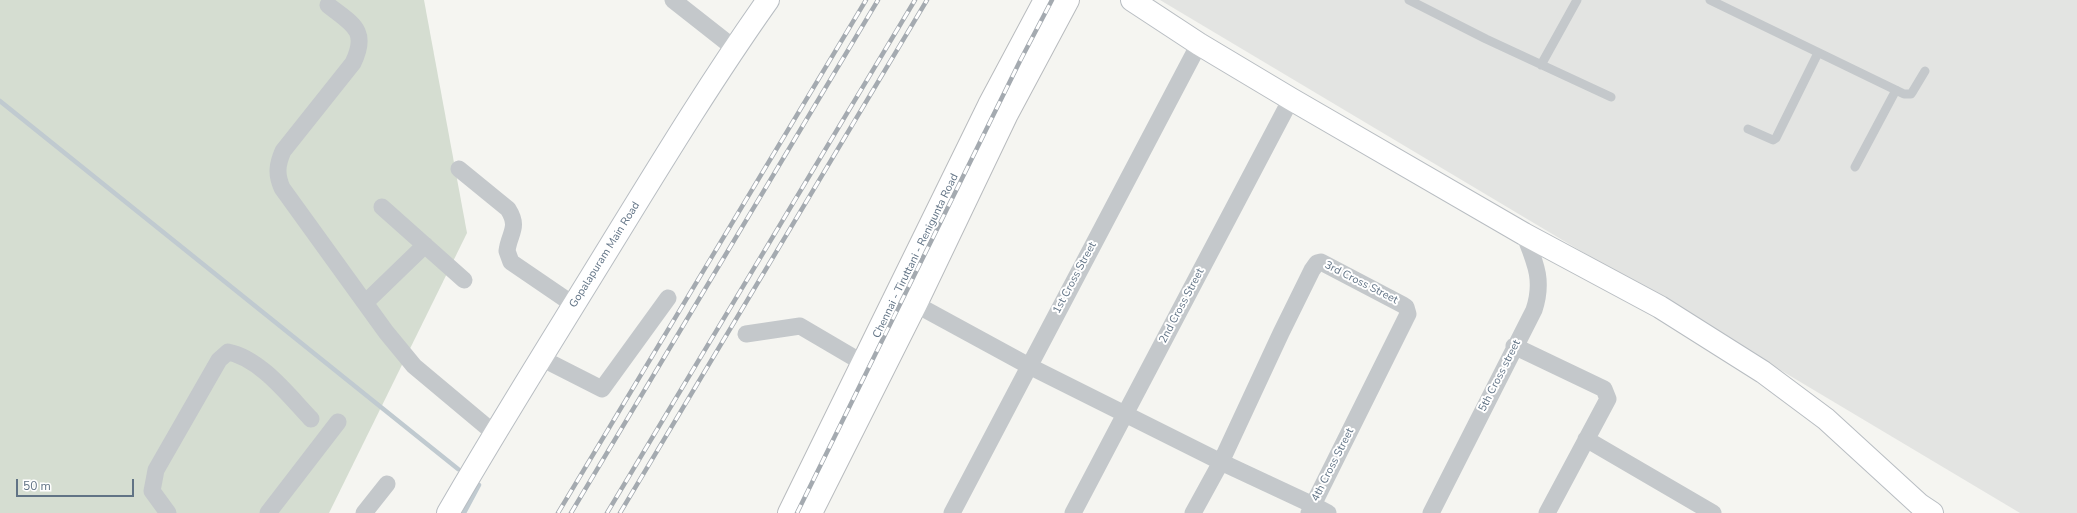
<!DOCTYPE html>
<style>
body{margin:0}
#map{position:relative;width:2077px;height:513px;overflow:hidden;background:#f5f5f1;font-family:"Nunito Sans",sans-serif}
canvas{display:block}
.scale{position:absolute;left:16px;top:479px;width:118px;height:18px;box-sizing:border-box;border:2px solid #617385;border-top:0;padding-left:5px;font-size:12px;line-height:14px;white-space:nowrap;color:#617385;-webkit-text-stroke:3px #fff;paint-order:stroke}
</style>
<div id="map">
<canvas width="2077" height="513"></canvas>
<div class="scale">50 m</div>
</div>
<script>
const ctx = document.querySelector('canvas').getContext('2d');
ctx.lineJoin = 'round';
function paint(path, color) { ctx.fillStyle = color; ctx.fill(path, 'evenodd'); }
function stroke(path, color, width, dash) { ctx.strokeStyle = color; ctx.lineWidth = width; ctx.lineCap = dash ? 'butt' : 'round'; ctx.setLineDash(dash || []); ctx.stroke(path); }
function label(font, color, halo, rows, align = 'center') {
  ctx.font = font + ' "Nunito Sans",sans-serif'; ctx.lineWidth = 4; ctx.setLineDash([]); ctx.textBaseline = 'middle'; ctx.strokeStyle = halo; ctx.fillStyle = color; for (const [text, x, y, turn = 0] of rows) {
    ctx.save(); ctx.translate(x, y); ctx.rotate((+turn || 0) * Math.PI / 180); ctx.textAlign = isNaN(turn) ? turn : align; if (halo) ctx.strokeText(text, 0, 0); ctx.fillText(text, 0, 0); ctx.restore();
  }
}
const built = new Path2D(`
 M1160,0h917v513h-57z`);
const green = new Path2D(`
 M0,0h424l43,233 -138,280h-329z`);
const stream = new Path2D(`
 M0,101l458,368
 M464,513l15,-28`);
const lane = new Path2D(`
 M1409,0l77,39 125,58
 M1710,0l194,94h7l2,-3 12,-20
 M1541,65l36,-65
 M1748,129l25,11 3,-2 42,-85
 M1855,167l41,-77`);
const street = new Path2D(`
 M673,0l61,48
 M328,5c24,19 41,25 25,58l-70,88c-6,14 -7,23 -1,37l104,144 28,34 80,67
 M459,169l49,40c12,19 1,24 -1,42l4,11 63,43
 M382,207l82,73
 M906,299l123,67 192,96 -28,51
 M365,303l60,-58
 M746,334l54,-8 63,37
 M1514,346l90,43 4,10 -61,114
 M541,358l61,31 66,-91
 M1586,439l127,74
 M168,513l-16,-22 4,-21 63,-110 9,-8c32,6 61,44 83,67
 M268,513l70,-91
 M364,513l23,-29
 M952,513l247,-469
 M1073,513l218,-414
 M1309,513l4,-8 95,-191 -2,-7 -3,-2 -82,-43 -4,1 -5,7 -31,63 -60,129 92,43 15,8
 M1431,513l103,-203c10,-30 1,-48 -10,-76`);
const secondary = new Path2D(`
 M1132,0l67,44 92,55 233,135 136,73 103,65 63,47 94,86 12,8
 M448,513c46,-80 95,-158 143,-236 58,-94 114,-188 177,-277`);
const highway = new Path2D(`
 M789,513l200,-408 56,-105
 M811,513l105,-209 91,-190 61,-114`);
const rail = new Path2D(`
 M558,513l308,-513
 M571,513l307,-513
 M607,513l308,-513
 M620,513l307,-513
 M797,513l223,-452 32,-61`);
const streetNames = [
 ["Gopalapuram Main Road",605,255,-58],
 ["Chennai - Tiruttani - Renigunta Road",916,256,-64],
 ["1st Cross Street",1075,278,-62],
 ["3rd Cross Street",1361,283,27],
 ["2nd Cross Street",1182,306,-62],
 ["5th Cross street",1500,376,-63],
 ["4th Cross Street",1333,465,-63]
];
paint(built, '#e3e4e2');
paint(green, '#d5ddd1');
stroke(stream, '#c0cad0', 4.5);
stroke(secondary, '#b8bdc2', 24);
stroke(highway, '#b8bbbe', 24);
stroke(lane, '#c4c8cb', 9);
stroke(street, '#c4c8cb', 17);
stroke(secondary, '#fff', 22);
stroke(highway, '#fff', 22);
stroke(rail, '#a4aab0', 4.5);
stroke(rail, '#fff', 3, [9]);
label('11px', '#617385', '#fff', streetNames);
</script>
